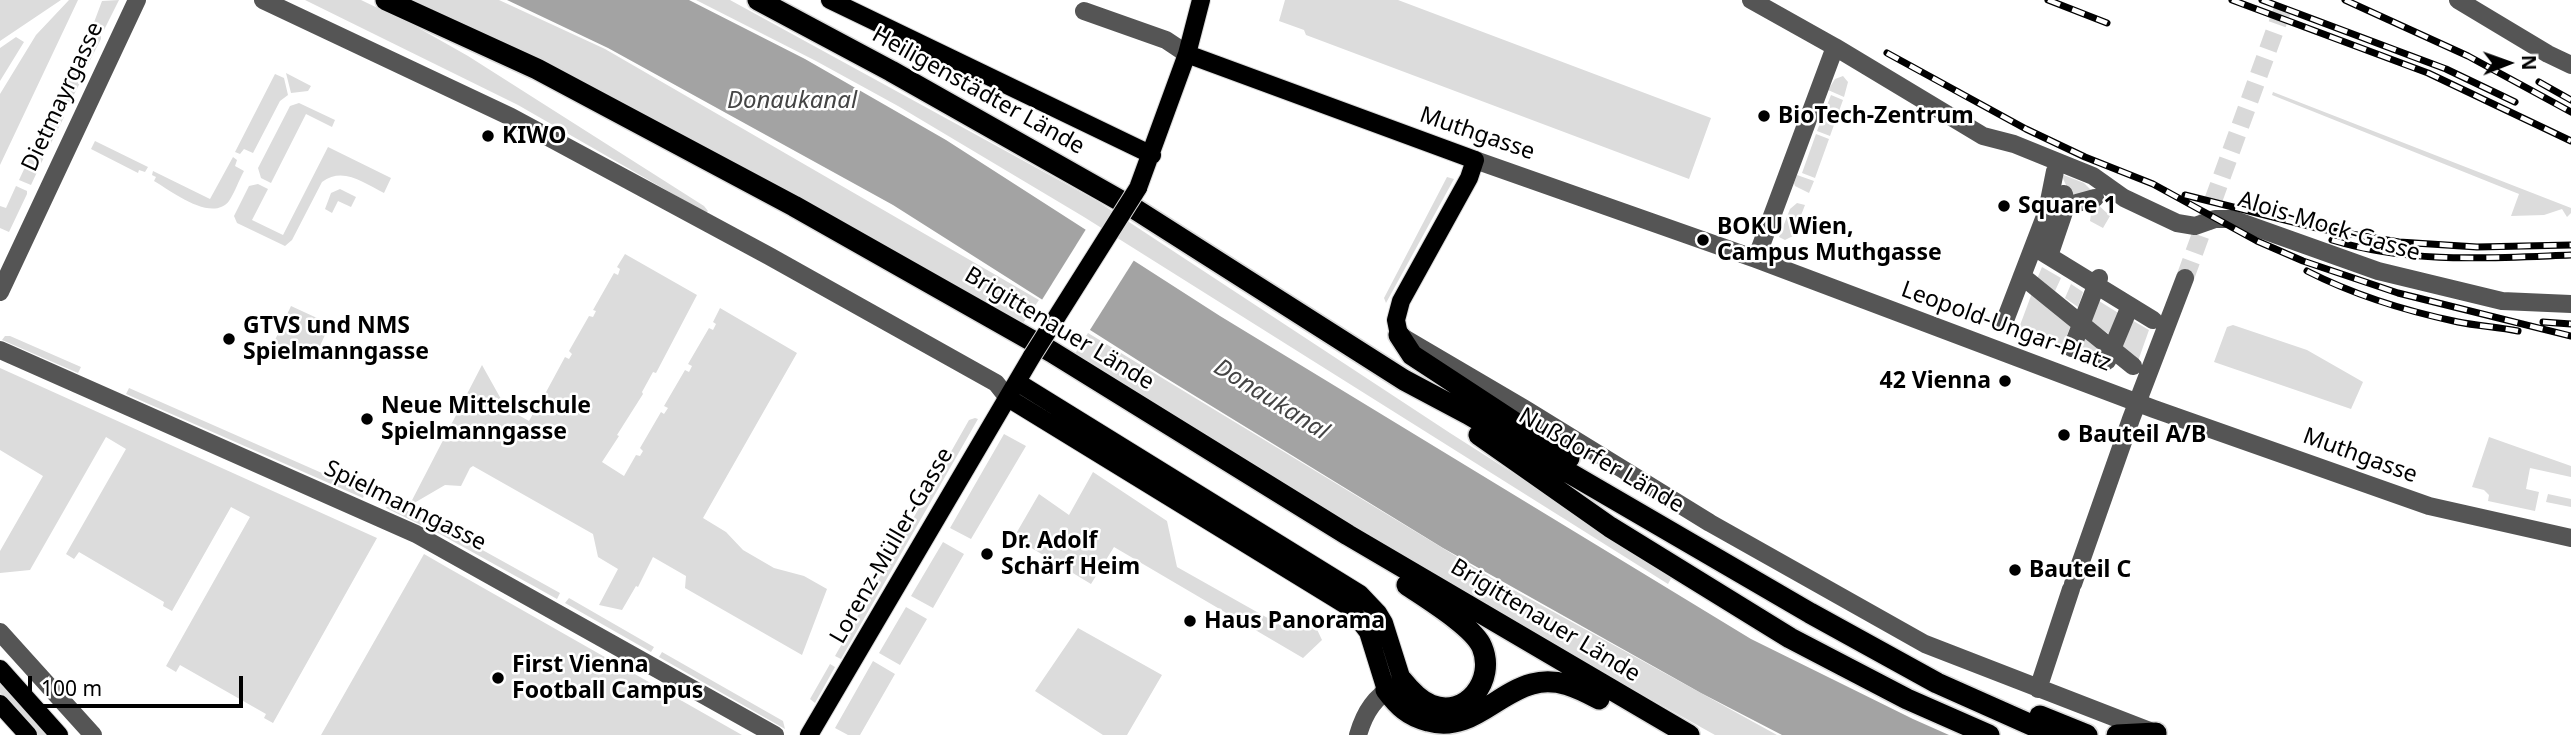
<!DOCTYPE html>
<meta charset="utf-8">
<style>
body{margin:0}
#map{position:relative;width:2571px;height:735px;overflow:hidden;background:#fff;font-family:"Noto Sans",sans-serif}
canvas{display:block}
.north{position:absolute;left:2473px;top:28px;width:70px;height:70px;-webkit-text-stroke:5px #fff;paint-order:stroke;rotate:89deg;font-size:19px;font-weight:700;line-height:28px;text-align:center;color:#000}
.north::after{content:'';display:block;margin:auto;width:24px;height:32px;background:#000;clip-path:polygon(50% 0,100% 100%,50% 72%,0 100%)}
.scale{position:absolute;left:28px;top:676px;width:215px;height:32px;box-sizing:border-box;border:4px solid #000;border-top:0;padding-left:9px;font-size:21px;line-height:24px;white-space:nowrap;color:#000;-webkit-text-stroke:5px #fff;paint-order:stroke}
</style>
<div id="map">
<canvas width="2571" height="735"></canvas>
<div class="north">N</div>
<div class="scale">100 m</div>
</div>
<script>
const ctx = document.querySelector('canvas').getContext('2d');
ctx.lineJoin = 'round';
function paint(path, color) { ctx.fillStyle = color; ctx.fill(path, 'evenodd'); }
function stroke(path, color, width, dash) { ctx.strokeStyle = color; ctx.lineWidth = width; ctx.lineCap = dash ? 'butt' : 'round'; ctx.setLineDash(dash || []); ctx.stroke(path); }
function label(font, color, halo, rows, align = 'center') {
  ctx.font = font + ' "Noto Sans",sans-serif'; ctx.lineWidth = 5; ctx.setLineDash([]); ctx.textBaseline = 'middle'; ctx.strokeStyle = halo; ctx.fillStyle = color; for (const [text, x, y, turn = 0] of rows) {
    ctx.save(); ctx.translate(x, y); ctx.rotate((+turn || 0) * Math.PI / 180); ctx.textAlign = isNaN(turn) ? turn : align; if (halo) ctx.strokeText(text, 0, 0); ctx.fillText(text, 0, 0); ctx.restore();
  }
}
const green = new Path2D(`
 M0,0h61l-61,41z
 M69,0h9l-78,165v-71l36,-59z
 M119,0l-15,30 -11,-5 9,-24z
 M305,0h56l54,26 53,30 236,150 4,5 -2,2 -188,-108z
 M406,0h93l106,49 434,251 -18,26z
 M696,0h34l367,201 353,232 223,142 -5,9 -584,-367 -186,-111 -82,-45z
 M1285,0h113l313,118 -22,61 -383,-144 -2,-5 -25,-9z
 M90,31l11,5v3l-15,29 -11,-5z
 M16,37l8,5 -24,39v-33z
 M72,69l10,5 1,3 -16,31 -11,-5z
 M286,73l25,13 -3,5 -17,2z
 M275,74l9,4 4,17 -8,6 -27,52 -9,-4 -4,5 -5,-2z
 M1843,76l5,6 -4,15 -16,-7 7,-11z
 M2273,92l298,116v5l-4,4 -5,-8 -18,6 -33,1 8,-22 -247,-99z
 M1831,95l12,5 -13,36 -13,-5z
 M299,103l36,17 -3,7 -26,-13 -35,69 -10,-5 -3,-10 32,-62z
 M53,109l11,5v3l-15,30 -11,-5z
 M1816,134l13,5 -14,39 -13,-5z
 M95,141l53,26 -3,5 -6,-2 -1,3 -47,-24z
 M328,147l63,31 -7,15c-20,-10 -41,-27 -62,-11l-30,58 -7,6 -48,-23 -3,-7 15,-30 9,-2 10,5 -16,31 31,15z
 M34,148l11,5v2l-14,30 -12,-5z
 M233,157l4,3 -2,6 9,5c-5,9 -9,21 -15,30 -17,22 -58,-10 -75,-20l2,-4 -4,-2 1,-4 57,28z
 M2061,174l23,9 7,7 -7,5 -14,-1z
 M1797,175l17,6 -5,12 -14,-7 -1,-3z
 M1447,177l7,2 -68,124 -2,-5z
 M16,186l11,5v3l-18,38 -9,-4v-22l6,2z
 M340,189l16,8 -5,10 -13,-6 -6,12 -7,-4 6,-16z
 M2093,200l17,16 -7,12 -13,-7z
 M1797,203l8,2 -12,31 -8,4 -6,-3 11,-28z
 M625,254l72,41 -41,78 -3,-1 -11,20 1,2 -26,41 2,1 -17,26 22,14 12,-21 4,1 3,-5 -3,-3 21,-36 3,2 4,-6 -4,-2 21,-36 4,2 3,-6 -4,-2 21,-36 4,2 3,-6 -3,-2 7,-14 77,45 -94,165 23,14 17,18 31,18 30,8 23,13 -25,66 -117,-67 1,-12 -33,-19 -15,30 -2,-1 -14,24 -23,-5 19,-36 -20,-12 -5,-23 -120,-68 -3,2 -9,18 -16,-1 -36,21 73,-141 24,43 23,13 12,-22 4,2 3,-5 -3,-2 20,-37 4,2 3,-5 -3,-3 20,-35 4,1 3,-6 -3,-1 21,-37 4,2 2,-6 -3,-2z
 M2042,267l19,11 -6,13 -18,-12z
 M2071,284l12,8 -5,15 -13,-9z
 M2032,293l39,32 -8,20 -44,-17z
 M2099,301l21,13 -8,22 -21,-14z
 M291,306l39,18 -17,37 -39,-19z
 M2130,319l19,11 -11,31 -18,-13z
 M2233,325l74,25 56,32 -12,27 -137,-47 13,-35z
 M1088,333l404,245 285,157h-62l-104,-58 -346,-202 -192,-118z
 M5,336h5l71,31 -3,6 -76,-33z
 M2085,337l20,16 -2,7 -23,-9z
 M0,368l377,170 -104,185 -9,-5 2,-4 -86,-49 -4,7 -10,-6 84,-149 -19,-10 -59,104 -9,-5 1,-4 -85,-50 -5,7 -8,-5 60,-105 -20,-12 -76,133 -30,3v-22l43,-75 -43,-26z
 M129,388l236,104 -2,6 -237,-104z
 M975,418l3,1 -137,240 -6,-3 134,-236z
 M1004,434l22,12 -55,93 -21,-11z
 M2489,437l82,29v11l-41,-9 -4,21 13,3 -4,19 -47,-10 1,-6 -5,-5 -12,-3z
 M1093,472l74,49 10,46 103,58 33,-4 9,19 -19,18 -189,-111 -23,37 -71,-43 -10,3 29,-50 30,21z
 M2548,494l23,5v8l-25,-5z
 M389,502l35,17 -3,6 -35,-17z
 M432,522l128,71 -3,6 -128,-71z
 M943,542l21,12 -31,54 -22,-12z
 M424,554l26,15 292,166h-421z
 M569,598l85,49 -3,5 -86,-49z
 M906,607l21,12 -27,46 -21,-12z
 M1078,628l84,47 -35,60h-24l-68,-44z
 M662,652l121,69 2,8 -126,-72z
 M873,661l22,13 -35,61h-12l-13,-7z
 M830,664l5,3 -20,36 -5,-4z
 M0,681l48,54h-10l-38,-42z`);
const water = new Path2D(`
 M507,0h182l116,59 141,81 274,176 531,323 162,80 36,16h-167l-81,-42 -258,-145 -282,-173 -268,-170 -285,-157z`);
const pier = new Path2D(`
 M1088,226l48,31 -48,76 -48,-30z`);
const minorTunnel = new Path2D(`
 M2185,278l101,-278`);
const minor = new Path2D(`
 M263,0l248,117 258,139 227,127 12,15
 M1751,0l84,47 148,89 31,8 79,32 31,22 53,25 18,3 20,-7h17l146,52 124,30 69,3
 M2458,0l90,54 23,11
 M1084,11l82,29 21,14
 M1475,160l281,99 398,150 275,97 142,32
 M2064,194l2,12 29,-8
 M2034,247l119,73
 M2049,256l17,-50
 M1756,259l79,-212
 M2022,276l111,90
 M0,292l137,-292
 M2004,323l43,-112 8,-40
 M1399,335l126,74 185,114 215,121 227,88
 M2072,348l27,-70
 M0,350l416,184 359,201
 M2107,361l23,-55
 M2073,584l58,-165 54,-141
 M0,632l93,103
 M2038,689l33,-100
 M1358,735c7,-24 17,-38 38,-51`);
const major = new Path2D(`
 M830,0l322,155
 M1187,54l288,106 -6,18 -68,123 -5,19 3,15
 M1138,188l49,-134 14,-54
 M1017,382l343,212 18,19 6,10 18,57
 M1008,398l341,209 19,25 18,58
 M0,669l59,66
 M0,704l28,31
 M809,735l223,-379`);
const highway = new Path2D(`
 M386,0l151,69 257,137 258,146 296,183 341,200
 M758,0l133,71 244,138 269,171 64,34 342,199 127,70 117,52
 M1399,335l13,20 157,103
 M1479,435l131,92 180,111 117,61 82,36
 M1402,680c8,10 17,20 29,25 35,14 65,-25 51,-58 -8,-20 -56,-49 -75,-62
 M1386,690c12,16 22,26 42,31 42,12 67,-27 104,-37 25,-7 46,4 67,15
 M2040,716l47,19
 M2117,735l39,-2`);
const rail = new Path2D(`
 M2048,0l59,23
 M2232,0l196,73 143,68
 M2262,0l184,69 69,33
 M2345,0l123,56 103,56
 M1887,53l139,76 59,28 68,27 104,57 46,20 95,32 173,43
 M2539,82l32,18
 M2185,195l136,34 78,13 78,5 94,-2
 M2332,240c78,24 158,18 239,15
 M2307,271c47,24 99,40 151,51 20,4 40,5 60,9
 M2543,322l28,2`);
const majorBridge = new Path2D(`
 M1032,356l106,-168`);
const markers = [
 [1764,116,7,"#000"],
 [488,136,7,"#000"],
 [2004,206,7,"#000"],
 [1703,240,7,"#000"],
 [229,339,7,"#000"],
 [2005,381,7,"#000"],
 [367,419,7,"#000"],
 [2064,435,7,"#000"],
 [987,554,7,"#000"],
 [2015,570,7,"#000"],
 [1190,621,7,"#000"],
 [498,678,7,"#000"]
];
const streetNames = [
 ["Heiligenstädter Lände",978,91,29],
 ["Dietmayrgasse",63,97,-65],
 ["Muthgasse",1477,134,19],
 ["Alois-Mock-Gasse",2329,227,17],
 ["Leopold-Ungar-Platz",2006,327,20],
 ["Brigittenauer Lände",1059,329,31],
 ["Muthgasse",2360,456,20],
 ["Nußdorfer Lände",1601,461,30],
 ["Spielmanngasse",405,506,26],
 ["Lorenz-Müller-Gasse",892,546,-60],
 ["Brigittenauer Lände",1545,621,31]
];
const poiNames = [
 ["BioTech-Zentrum",1778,116],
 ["KIWO",502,136],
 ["Square 1",2018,206],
 ["BOKU Wien,",1717,227],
 ["Campus Muthgasse",1717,253],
 ["GTVS und NMS",243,326],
 ["Spielmanngasse",243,352],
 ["42 Vienna",1991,381,"right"],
 ["Neue Mittelschule",381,406],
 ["Spielmanngasse",381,432],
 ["Bauteil A/B",2078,435],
 ["Dr. Adolf",1001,541],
 ["Schärf Heim",1001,567],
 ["Bauteil C",2029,570],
 ["Haus Panorama",1204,621],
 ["First Vienna",512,665],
 ["Football Campus",512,691]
];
const waterNames = [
 ["Donaukanal",792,101],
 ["Donaukanal",1271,400,32]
];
paint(green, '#dcdcdc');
paint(water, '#a3a3a3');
paint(pier, '#fff');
stroke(minorTunnel, '#d9d9d9', 18, [18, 9]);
stroke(major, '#dbdbdb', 20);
stroke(highway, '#dbdbdb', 24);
stroke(minor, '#555', 18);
stroke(major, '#000', 18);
stroke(highway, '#000', 21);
stroke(rail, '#000', 7);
stroke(rail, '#fff', 4.5, [13]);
stroke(majorBridge, '#dbdbdb', 20, []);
stroke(majorBridge, '#000', 18);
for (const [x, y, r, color] of markers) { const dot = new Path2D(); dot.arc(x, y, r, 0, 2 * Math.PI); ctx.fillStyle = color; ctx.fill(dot); stroke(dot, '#fff', 2.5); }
label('23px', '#000', '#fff', streetNames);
label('bold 23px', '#000', '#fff', poiNames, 'left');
label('italic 24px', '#444', '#fff', waterNames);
</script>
